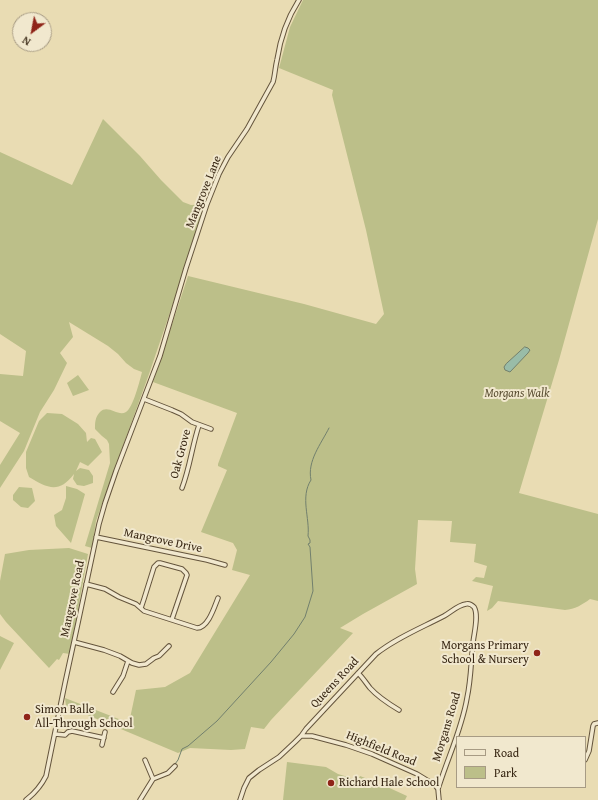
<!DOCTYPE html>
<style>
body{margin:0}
#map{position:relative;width:598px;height:800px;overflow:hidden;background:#e9dcb3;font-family:"Gentium Book Plus",serif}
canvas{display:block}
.legend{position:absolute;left:456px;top:736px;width:130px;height:52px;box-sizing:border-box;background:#f1e8ce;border:1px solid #a79b84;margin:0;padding:5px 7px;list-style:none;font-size:12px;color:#382714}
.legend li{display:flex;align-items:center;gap:8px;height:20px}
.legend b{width:20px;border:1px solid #a79b84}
.north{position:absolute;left:12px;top:12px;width:40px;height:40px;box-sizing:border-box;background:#f1e8ce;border:1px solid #a79b84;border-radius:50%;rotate:212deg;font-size:11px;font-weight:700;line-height:16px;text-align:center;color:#382714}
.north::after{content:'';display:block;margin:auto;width:14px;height:18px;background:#8f2418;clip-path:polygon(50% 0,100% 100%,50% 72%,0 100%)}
</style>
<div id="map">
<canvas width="598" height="800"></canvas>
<ul class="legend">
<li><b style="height:5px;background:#f1e8ce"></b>Road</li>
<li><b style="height:11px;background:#bcbf89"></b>Park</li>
</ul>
<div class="north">N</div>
</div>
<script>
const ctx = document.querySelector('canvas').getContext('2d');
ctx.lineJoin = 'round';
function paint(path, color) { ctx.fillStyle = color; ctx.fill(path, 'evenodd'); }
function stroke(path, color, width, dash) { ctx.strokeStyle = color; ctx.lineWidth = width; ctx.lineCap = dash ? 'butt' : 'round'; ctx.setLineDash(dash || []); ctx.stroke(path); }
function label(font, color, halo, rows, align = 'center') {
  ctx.font = font + ' "Gentium Book Plus",serif'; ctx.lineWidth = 4; ctx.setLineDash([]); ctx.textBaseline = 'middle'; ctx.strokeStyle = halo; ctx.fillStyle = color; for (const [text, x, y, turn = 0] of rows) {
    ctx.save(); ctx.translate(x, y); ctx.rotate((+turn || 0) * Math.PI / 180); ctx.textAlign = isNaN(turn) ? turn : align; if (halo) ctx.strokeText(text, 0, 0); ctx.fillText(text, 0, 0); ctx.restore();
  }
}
const green = new Path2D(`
 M303,0h295v219l-39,141 -40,133 79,21v87l-8,-2c-8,6 -15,10 -25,11l-67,-9 -6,7 -5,3 6,-25 -21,-5 4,-4 8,1 3,-12 -13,-4 2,-18 -26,-2 2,-21 -34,-1 -3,49 2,15 -54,30 -23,14 13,5 -82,87 -7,9 -13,-2 -6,22 -14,1 -41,-2 -12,5 -112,-47 -1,-8 64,25 7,-33 29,-3 25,-14 60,-98 -18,-5 5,-20 -4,-7 -32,-11 26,-62 -9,-4v-2l19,-51 -84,-31 35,-106 116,28 72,20 8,-10 -18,-84 -34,-135 1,-5 -54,-22 11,-41z
 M103,119l37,37 21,24 22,22 8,3 16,-1 -58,170 -53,147 -4,27 -7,-2 25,-83 -1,-19 -2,-4 -5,-4 -7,-7c0,-6 0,-12 5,-17 8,-8 18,5 26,0 7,-4 14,-32 16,-40l-8,-3 -8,-6 -8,-9 -10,-8 -39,-24 4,15 -13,16 7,10 -13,27 -14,22 -16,39 -24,37v-23l20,-32 -20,-12v-47l23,2 3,-25 -26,-17v-182l72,33z
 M78,375l11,15 -16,6 -6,-13z
 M47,413l15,1 16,10 8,9 1,9 4,-4 4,1 7,13 -14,14 -8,-4 -4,9 4,-3 9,2 4,6v7l-9,3 -7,-1 -4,-6 1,-5c-15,20 -27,14 -45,3l-3,-9v-16l13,-31z
 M66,486l11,3 8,5 -14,49 -15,-17 -2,-11 8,-5 4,-12z
 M19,487l13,1 3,13 -7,7 -7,-1 -8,-7v-5z
 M69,548l19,6 -18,100 -7,-1 -4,7 -2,-1 -8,9 -43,-46 -6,-8v-33l5,-27 24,-4z
 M0,636l14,7 -14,27z
 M287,762l39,5 12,7 20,6 2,-4 23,9 24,11 -2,4h-122z`);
const water = new Path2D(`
 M525,347l3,1 2,2 -2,3 -18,19 -5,-2 -1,-3 2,-3z`);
const stream = new Path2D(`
 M175,764l3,-4 4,-11 6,-3 29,-25 54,-59 23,-28 11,-17 8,-26 -3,-44 -2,-3 2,-1v-3l-2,-4c2,-18 -8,-39 3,-56 -4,-19 10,-36 18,-52`);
const street = new Path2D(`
 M144,399l28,11 9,4 11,8 19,7
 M182,488c8,-21 10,-42 17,-63
 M96,537l111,23 18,5
 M86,584l19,5 14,8 17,7 8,7 53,17c11,0 17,-20 21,-30
 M141,608l3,-9 10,-32 4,-4h2l22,6 4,4 1,2 -15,44
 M74,642l30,8 16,6 12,7 7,2 7,-1 8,-6 5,-2 10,-10
 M358,673c5,5 8,10 12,15 8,9 19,16 29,22
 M113,692l10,-16 5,-15
 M55,734l10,1 3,-3 4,-1 32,7
 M301,736h11l34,9 26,9 45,20 18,11 3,4 1,11
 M102,745l3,-13
 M145,760l8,19
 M585,760l4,-9 4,-25 1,-2 4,-1
 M26,800c9,-7 15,-14 20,-24l19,-93 13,-60 21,-99 6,-21 11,-32 44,-115 26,-88 21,-64 12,-30 9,-17 19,-28 26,-47c2,-7 2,-14 4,-22 3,-20 11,-43 22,-60
 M140,800l13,-21 15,-6 7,-7
 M240,800l4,-12 5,-10 10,-8 20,-13 16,-15 6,-6 5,-7 70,-75c20,-16 45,-26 68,-38 7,-4 14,-11 22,-12 3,-1 6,1 8,3 5,8 0,26 -1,36 -2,18 -2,37 -6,55 -5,30 -18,57 -27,85l-2,6`);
const markers = [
 [537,653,4,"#8f2418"],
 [27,717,4,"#8f2418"],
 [331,783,4,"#8f2418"]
];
const streetNames = [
 ["Mangrove Lane",204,192,-68],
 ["Oak Grove",181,454,-75],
 ["Mangrove Drive",163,541,12],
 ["Mangrove Road",73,599,-78],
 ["Queens Road",335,683,-47],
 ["Morgans Road",447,727,-73],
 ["Highfield Road",381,749,22]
];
const parkNames = [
 ["Morgans Walk",517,394]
];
const poiNames = [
 ["Morgans Primary",529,646,"right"],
 ["School & Nursery",529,660,"right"],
 ["Simon Balle",35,710],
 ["All-Through School",35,724],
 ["Richard Hale School",339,783]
];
paint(green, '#bcbf89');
paint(water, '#99bca8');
stroke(water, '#72806d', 1);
stroke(stream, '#72806d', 1);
stroke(street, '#64543c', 5.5);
stroke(street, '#f1e8ce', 3.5);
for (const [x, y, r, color] of markers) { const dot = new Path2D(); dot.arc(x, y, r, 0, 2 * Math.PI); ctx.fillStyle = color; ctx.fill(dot); stroke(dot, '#f1e8ce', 1.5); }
label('12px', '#382714', '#f1e8ce', streetNames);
label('italic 12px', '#594d31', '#f1e8ce', parkNames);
label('12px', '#382714', '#f1e8ce', poiNames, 'left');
</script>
